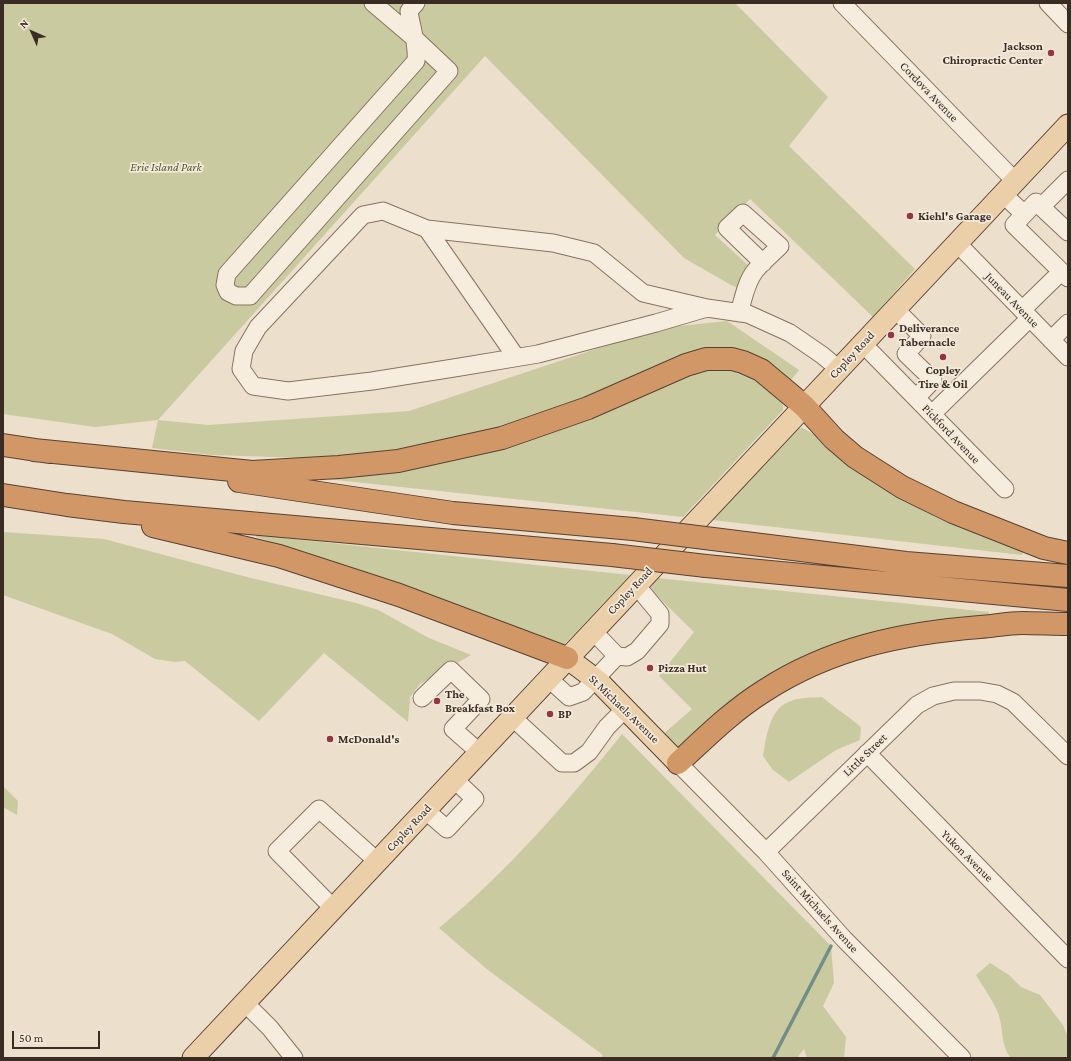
<!DOCTYPE html>
<style>
body{margin:0}
#map{position:relative;width:1071px;height:1061px;overflow:hidden;background:#ecdfcc;font-family:"Crimson Pro",serif}
canvas{display:block}
.frame{position:absolute;inset:0;border:4px solid #3a2c23;pointer-events:none}
.north{position:absolute;left:12px;top:12px;width:40px;height:40px;-webkit-text-stroke:3px #f4eadb;paint-order:stroke;rotate:315deg;font-size:11px;font-weight:700;line-height:16px;text-align:center;color:#3a2c23}
.north::after{content:'';display:block;margin:auto;width:14px;height:18px;background:#3a2c23;clip-path:polygon(50% 0,100% 100%,50% 72%,0 100%)}
.scale{position:absolute;left:12px;top:1031px;width:88px;height:18px;box-sizing:border-box;border:2px solid #3a2c23;border-top:0;padding-left:5px;font-size:12px;line-height:14px;white-space:nowrap;color:#3a2c23;-webkit-text-stroke:3px #f4eadb;paint-order:stroke}
</style>
<div id="map">
<canvas width="1071" height="1061"></canvas>
<div class="frame"></div>
<div class="north">N</div>
<div class="scale">50 m</div>
</div>
<script>
const ctx = document.querySelector('canvas').getContext('2d');
ctx.lineJoin = 'round';
function paint(path, color) { ctx.fillStyle = color; ctx.fill(path, 'evenodd'); }
function stroke(path, color, width, dash) { ctx.strokeStyle = color; ctx.lineWidth = width; ctx.lineCap = dash ? 'butt' : 'round'; ctx.setLineDash(dash || []); ctx.stroke(path); }
function label(font, color, halo, rows, align = 'center') {
  ctx.font = font + ' "Crimson Pro",serif'; ctx.lineWidth = 3.5; ctx.setLineDash([]); ctx.textBaseline = 'middle'; ctx.strokeStyle = halo; ctx.fillStyle = color; for (const [text, x, y, turn = 0] of rows) {
    ctx.save(); ctx.translate(x, y); ctx.rotate((+turn || 0) * Math.PI / 180); ctx.textAlign = isNaN(turn) ? turn : align; if (halo) ctx.strokeText(text, 0, 0); ctx.fillText(text, 0, 0); ctx.restore();
  }
}
const green = new Path2D(`
 M3,3h732l93,94 -39,49 126,123 -42,48 -123,-118 -35,36 35,32 -12,21 -7,-3 -47,-27 -199,-202 -327,364 50,5 201,-14 205,-68 65,-17 48,-5 72,49 -11,14 -62,-34 -201,73 -93,22 -98,14 -122,-4 -60,-7 6,-28 -63,7 -92,-13z
 M716,364c13,4 28,7 40,13 10,5 29,21 27,33l-100,107 -366,-39 65,-5z
 M803,428l12,7 54,44 68,39 17,7 71,22 -3,8 -310,-35 86,-91z
 M3,532l101,7 143,38 109,26 22,7 51,28 42,17 -51,29 -10,13 -2,25 -84,-69 -65,68 -74,-60 -10,1 -20,-3 -43,-25 -109,-39z
 M256,535l374,40 -69,73 -226,-85 -79,-26z
 M657,578l332,34 -1,6 -121,18 -181,111 -16,-1 -9,-10 31,-27 -33,-33 35,-44 -44,-43z
 M822,697c13,11 26,19 39,30l-1,13 -24,10 -47,32 -16,-12 -10,-14c4,-21 6,-50 31,-56 9,-3 19,-2 28,-3z
 M622,734l209,212 3,37 -11,23 23,31 -2,21h-37l-3,-9 -7,9h-196l2,-3 -115,-85 -49,-42c68,-56 128,-125 183,-194z
 M3,786l15,15 -1,14 -14,-8z
 M990,963l19,12 12,12 19,8 23,30 5,12v21h-57c-11,-13 -7,-30 -13,-45 -5,-13 -15,-26 -22,-38z`);
const stream = new Path2D(`
 M773,1058l58,-112`);
const minor = new Path2D(`
 M373,3l40,34 36,34 -199,225h-14l-8,-4 -3,-7 2,-11 189,-213c2,-16 -5,-34 -7,-50l7,-8
 M842,3l173,178
 M1048,3l20,21
 M1003,194l21,20
 M1041,207l27,-27
 M427,229l89,128
 M1068,232l-32,-30 -22,23 54,53
 M957,243l111,114
 M707,308l-64,-15 -49,-40 -41,-10 -126,-14 -44,-18 -20,4 -105,112 -14,24 -3,18 12,17 35,5 84,-10 88,-14 78,-13 118,-31 51,-15 41,6 42,19 32,22 17,14
 M895,309l27,27 -16,18 27,26 -17,18
 M1022,310l39,-38
 M739,313c4,-13 7,-31 16,-42 7,-9 16,-16 25,-25l-37,-33 -16,15 36,35
 M1051,340l17,-17
 M863,344l142,145
 M932,414l98,-96
 M593,631l24,25
 M548,678l21,19 14,-5 34,-36 10,1 10,-6 23,-27v-10l-24,-29
 M422,698l29,-28 30,29 -28,30 26,23
 M512,717l50,46h12l15,-11 18,-25 18,-18
 M867,753l201,206
 M678,763l88,89 78,87 118,119
 M425,810l22,19 28,-30 -21,-20
 M766,852l151,-147 16,-9 21,-5h26l17,3 16,8 55,54
 M333,908l-56,-57 42,-42 58,52
 M245,1003l25,25 24,30`);
const major = new Path2D(`
 M567,658l32,24 79,81
 M193,1058l875,-933`);
const highway = new Path2D(`
 M3,445l46,7
 M34,450l218,22 87,-5 59,-6 104,-23 86,-30 98,-43 20,-6h26l11,3 18,8 43,36 30,33 21,18 47,30 51,25 91,36 24,5
 M239,481l214,32 180,16
 M3,495l64,10 57,7 488,43
 M153,526l126,30 120,39 168,63
 M729,541l177,22 162,13
 M706,566l362,34
 M678,763c27,-25 54,-52 86,-72 66,-43 139,-58 216,-64 14,-1 28,-4 42,-4 16,0 31,1 46,1`);
const highwayBridge = new Path2D(`
 M633,529l96,12
 M612,555l94,11`);
const markers = [
 [1051,53,4,"#923640"],
 [910,216,4,"#923640"],
 [891,335,4,"#923640"],
 [943,357,4,"#923640"],
 [650,668,4,"#923640"],
 [437,701,4,"#923640"],
 [550,714,4,"#923640"],
 [330,739,4,"#923640"]
];
const poiNames = [
 ["Jackson",1043,46,"right"],
 ["Chiropractic Center",1043,60,"right"],
 ["Kiehl's Garage",918,216],
 ["Deliverance",899,328],
 ["Tabernacle",899,342],
 ["Copley",943,370,"center"],
 ["Tire & Oil",943,384,"center"],
 ["Pizza Hut",658,668],
 ["The",445,694],
 ["Breakfast Box",445,708],
 ["BP",558,714],
 ["McDonald's",338,739]
];
const streetNames = [
 ["Cordova Avenue",929,92,46],
 ["Juneau Avenue",1012,300,46],
 ["Copley Road",852,355,-47],
 ["Pickford Avenue",951,434,46],
 ["Copley Road",630,591,-47],
 ["St Michaels Avenue",624,709,44],
 ["Little Street",865,755,-44],
 ["Copley Road",409,828,-47],
 ["Yukon Avenue",967,856,45],
 ["Saint Michaels Avenue",820,911,48]
];
const parkNames = [
 ["Erie Island Park",166,167]
];
paint(green, '#c9caa0');
stroke(stream, '#738f85', 3.5);
stroke(minor, '#887261', 19);
stroke(major, '#574134', 23);
stroke(highway, '#574134', 24);
stroke(minor, '#f7eddf', 17);
stroke(major, '#ebcfa8', 21);
stroke(highway, '#d29766', 22);
stroke(highwayBridge, '#574134', 24, []);
stroke(highwayBridge, '#d29766', 22);
for (const [x, y, r, color] of markers) { const dot = new Path2D(); dot.arc(x, y, r, 0, 2 * Math.PI); ctx.fillStyle = color; ctx.fill(dot); stroke(dot, '#f4eadb', 1.5); }
label('bold 12px', '#3a2c23', '#f4eadb', poiNames, 'left');
label('12px', '#3a2c23', '#f4eadb', streetNames);
label('italic 12px', '#4f552b', '#f4eadb', parkNames);
</script>
